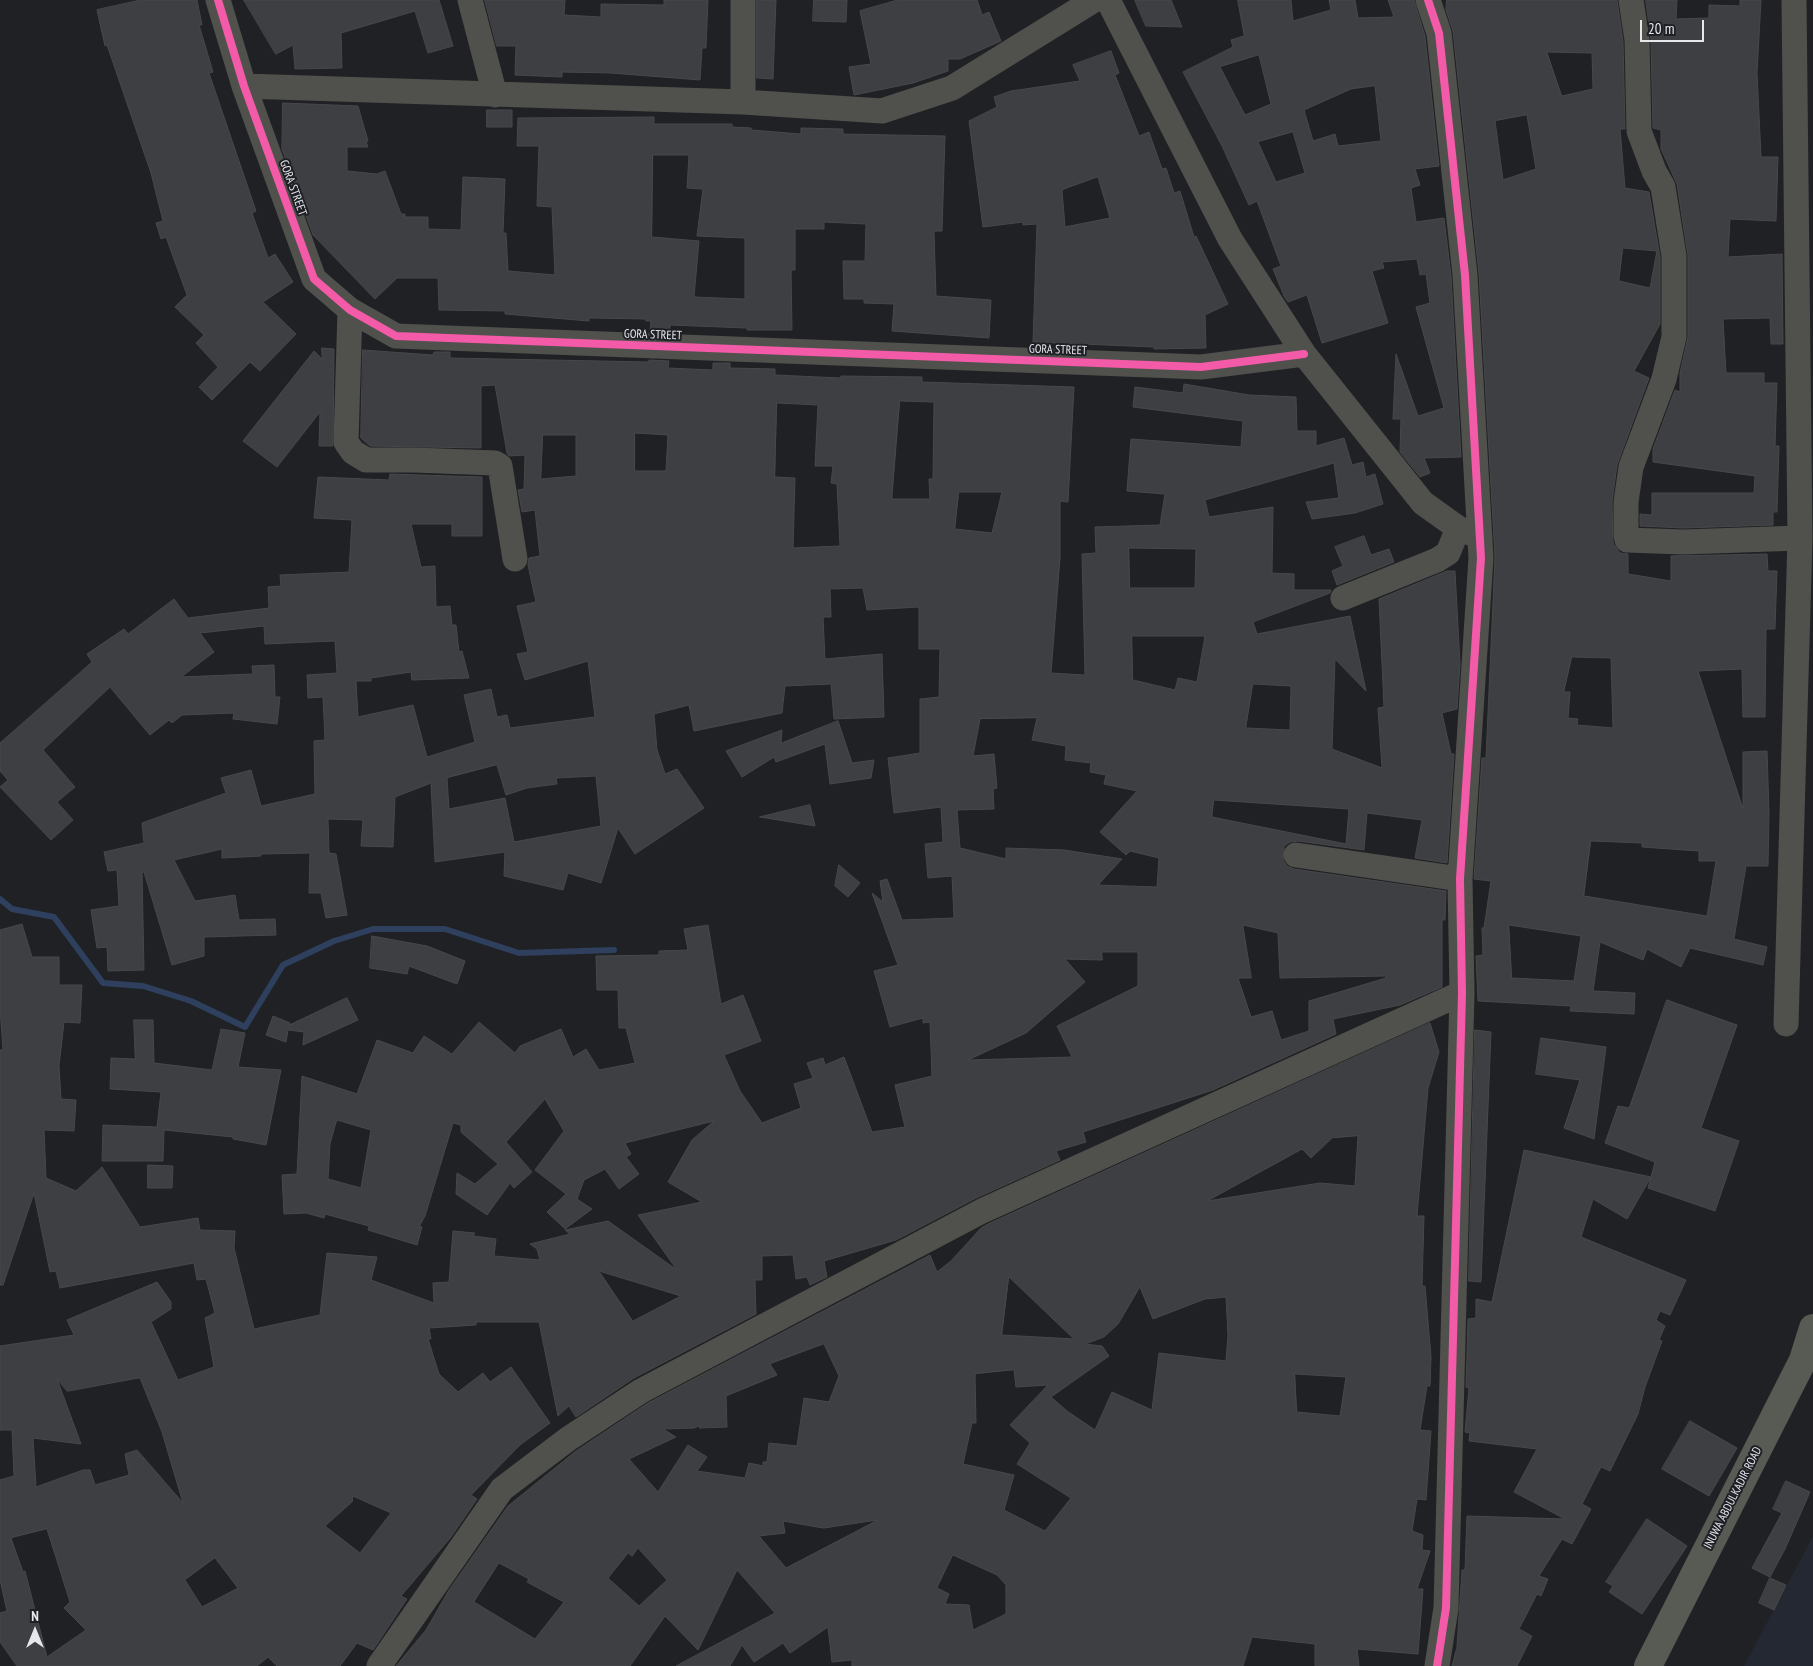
<!DOCTYPE html>
<style>
body{margin:0}
#map{position:relative;width:1813px;height:1666px;overflow:hidden;background:#202124;font-family:"PT Sans Narrow",sans-serif}
canvas{display:block}
.north{position:absolute;left:10px;top:1606px;width:50px;height:50px;-webkit-text-stroke:4px #1e2026;paint-order:stroke;rotate:0deg;font-size:14px;font-weight:700;line-height:20px;text-align:center;color:#e5e7eb}
.north::after{content:'';display:block;margin:auto;width:18px;height:22px;background:#e5e7eb;clip-path:polygon(50% 0,100% 100%,50% 72%,0 100%)}
.scale{position:absolute;left:1640px;top:20px;width:64px;height:22px;box-sizing:border-box;border:2px solid #e5e7eb;border-top:0;padding-left:6px;font-size:15px;line-height:18px;white-space:nowrap;color:#e5e7eb;-webkit-text-stroke:4px #1e2026;paint-order:stroke}
</style>
<div id="map">
<canvas width="1813" height="1666"></canvas>
<div class="north">N</div>
<div class="scale">20 m</div>
</div>
<script>
const ctx = document.querySelector('canvas').getContext('2d');
ctx.lineJoin = 'round';
function paint(path, color) { ctx.fillStyle = color; ctx.fill(path, 'evenodd'); }
function stroke(path, color, width, dash) { ctx.strokeStyle = color; ctx.lineWidth = width; ctx.lineCap = dash ? 'butt' : 'round'; ctx.setLineDash(dash || []); ctx.stroke(path); }
function label(font, color, halo, rows, align = 'center') {
  ctx.font = font + ' "PT Sans Narrow",sans-serif'; ctx.lineWidth = 4; ctx.setLineDash([]); ctx.textBaseline = 'middle'; ctx.strokeStyle = halo; ctx.fillStyle = color; for (const [text, x, y, turn = 0] of rows) {
    ctx.save(); ctx.translate(x, y); ctx.rotate((+turn || 0) * Math.PI / 180); ctx.textAlign = isNaN(turn) ? turn : align; if (halo) ctx.strokeText(text, 0, 0); ctx.fillText(text, 0, 0); ctx.restore();
  }
}
const built = new Path2D(`
 M1813,1536v130h-69z`);
const stream = new Path2D(`
 M0,899l12,10 42,8 49,66 40,3 48,15 54,26 38,-62 51,-24 39,-12h72l74,24 95,-3`);
const building = new Path2D(`
 M141,0h56l5,25h-3l14,47 -4,1 47,138 -4,2 16,45 7,-4 18,28 -30,20 33,32 -36,37 -10,-9 -38,38 -13,-13 19,-20 -22,-24 8,-8 -29,-28 12,-12 -21,-58 -5,2 -5,-16 7,-2 -12,-48 -44,-128 -2,1 -8,-36z
 M244,0h195l14,46 -25,7 -13,-42 -74,22 1,35 -47,1 -2,-24 -17,9z
 M485,0h80l-1,15 37,2v-13l63,1v-5h44l-2,48h-4l-2,32 -89,-7 -49,-1v5l-47,-2 1,-29h-19z
 M757,0h19l-3,79 -16,-1z
 M814,0h33l-1,22 -33,-1z
 M898,0h79l5,15 7,-3 12,29 -41,18h-12v12l-35,12 -59,12 -5,-28 22,-3 -11,-53z
 M1135,0h36l11,27 -36,-1z
 M1238,0h53l2,21 38,-11 -2,-10h26l3,18 36,-1 -6,-17h26l11,36 14,130 -24,3 5,16 -9,3 5,34 28,-4 7,58 10,181 -37,1 6,15 -10,4 -20,-25 1,-33h-8l3,-65 22,62 26,-8 -28,-101 14,-4 -4,-29 -6,1 -3,-16 -35,3 2,6 -12,3 16,52 -66,20 -15,-48 -19,7 -4,-6 -11,-27 8,-3 -24,-65 -8,4 -27,-59 -39,-74 50,-25 -2,-7 13,-4zM1259,55l12,49 -26,11 -25,-48zM1375,86l6,55 -43,5 -3,-12 -22,7 -9,-31 47,-21zM1293,132l12,41 -29,9 -18,-40z
 M1447,0h170l6,41 2,88h-5l5,59 24,4 11,65v67l-26,47 15,7 -32,87 -5,37 1,41 7,10 8,1v20l43,7v-25l96,-2 1,17h9l-2,58h-9l-1,88h-22l-1,-48 -44,2 45,138v-57l24,-1 2,62 -1,53h-22l-12,73 33,8 -4,18 -73,-17 -9,19 -34,-18 -4,11 -43,-18 -7,49 42,2 -1,21 -64,-3 1,-5 -93,-5 -2,-45 7,-1 -1,-27h2l7,-47 -17,-2 8,-121h4l9,-201 -16,-283 -26,-243 -7,-21zM1547,52l45,1 1,36 -31,7zM1527,115l9,54 -33,11 -8,-59zM1623,248l34,3 -7,37 -31,-7zM1572,657l39,1 2,70 -36,-3 1,-6 -10,-1 2,-26h-6zM1591,841l51,2v4l57,4v10h17l-9,55 -123,-20zM1509,925l72,11 -7,45 -62,-3z
 M1646,0h31l-1,19 33,-1v-13l31,1v-6h21l-4,73 4,84h17l-2,64 -46,-2 -2,38 54,-3 1,90h-12l-1,-26 -47,1 3,54h38v10h13l-2,63h4l-2,66h-4v13l-90,3 -43,-2v-12l12,1v-22h102l1,-17 -102,-14v-13l22,-59 5,2v-19l8,-36v-81l-11,-72 -16,-35v-19l-8,-2 -2,-88z
 M1111,51l8,22 -4,2 24,61 10,-4 13,37 4,-1 8,25 6,-2 14,46 2,-1 32,68 -23,11 1,33 -52,1v-2l-121,-5 4,-118 -14,1v-3l-40,5 -14,-106 28,-14 -3,-10 17,-6 69,-10 -7,-16zM1098,177l12,41 -45,9 -3,-37z
 M283,103l75,3 10,35h-2l2,6h-21v24l30,3 8,-3 16,43h4v3h23v12l33,1 2,-53 42,2 -2,54h3l2,38 47,4 -3,-68 -15,-1 2,-60h-22l1,-28 136,-1v7h78v3l19,1v2l50,4v-6l42,1v5l102,2 -3,95h-8l2,65 55,4 -2,38 -97,-7 2,-27 -30,-1v-4h-20l-1,-38h22l1,-37 -42,-2v7h-29v41h-4l1,60h-45v-2l-77,-3v7l-20,-1 1,-10h-5v-2l-57,-1v3l-84,-7v-3l-66,-1 -1,-32h-41l-22,21 -62,-64 -31,-86zM653,155h36l-2,33 16,1 -6,47 48,2v61l-51,-2 5,-56 -47,-4z
 M487,110h25v17h-25z
 M322,348l12,1 -1,97h-14l1,-34 -43,55 -34,-26 71,-90 8,8z
 M363,350l70,5 1,-3h16v6l199,4v-2l20,1 -1,7 45,2v-7h17v5l45,1v6l66,3v-2l81,1v5l152,5 -6,115 -8,-1v57l-9,115 34,2 -3,-121 14,-1 -1,-26 65,-2 5,-31 -38,-3 4,-52 110,8 2,-26 -110,-14 2,-20 48,6 1,-9 65,11 47,2 1,34h19v15l28,-8 8,27 11,-3 3,15 9,-3 8,30 -28,9 -43,6 -6,-17 33,-4 -5,-35 -129,37 4,17 64,-10 -1,66 22,1v16h37l-1,3 -77,29 4,12 93,-18 16,75 -31,-32 -3,90 50,19 -4,-60 6,-1 -5,-108 68,-28h8l5,93 -3,45 -15,4 9,41h3l-7,109 -32,-5 7,-38 -55,-7 -3,37 -66,-9 -8,1 -6,4 -1,14 4,6 7,3 152,22 -1,29h-3v67l-42,18 -67,14 3,15 -123,56 -130,42 3,10 -30,9 4,9 -84,38 -80,42 -72,21 3,16 -17,8 -3,-8 -11,2 -3,-24 -31,1v24h-7l1,34 -122,64 -58,39 -7,-11 -11,10 -19,-94h-63v3l-47,3 2,11h-3l11,35 19,18 25,-19 7,9 21,-15 39,56 -30,22 -49,50 6,4 -26,38 -50,59 6,3 -34,51 -16,-7 -17,23h-63l-9,-9 -11,9h-240l-17,-24v-29l7,-2 -7,-31v-100l14,-4 -2,-46h-12v-84l74,-11 -7,-15 90,-38 14,20v7l-20,13 27,58 36,-13 -9,-49 10,-5 -9,-34 -9,1 -3,-17 -134,25 -4,-17 -6,1 -16,-79 -31,92h-3v-235h3l-3,-42v-78l22,-6 10,33h27v28h23l-2,38 -16,-1 -5,44 2,33 15,1 -2,31 -30,-1 2,48 30,13 26,-24 38,60 58,-9 2,12 35,1 -1,17 20,81 66,-14 7,-62 50,4 -6,23 63,23 -1,-20 16,-1 4,-51 22,2 -2,3 23,3 -2,17 46,4 -3,-11 -7,-5 40,-10 -5,-4 43,-9 69,49 -39,-55 64,-13 -34,-20 24,-42 22,-19 -89,22 6,11 -5,3 13,17 -20,15 -14,-20 -21,11 -7,19 15,10 -27,20 -18,-17 19,-18 -31,-24 29,-39 -19,-32 -39,43 26,30 -18,16 -4,-5 -23,32 -31,-21 1,-21 18,11 23,-20 -37,-32v-7l-8,-2 -28,93 -6,11h3l-5,18 -49,-15 1,-4 -44,-12 -1,4 -18,-5 -22,1 -2,-39 15,-1 5,-98 55,18 20,-54 36,13 11,-17 28,18 27,-32 36,31 5,-7 41,-17 12,28 13,-8 13,21 36,-7 -9,-35h-7l-1,-38h-21l-1,-34 63,-1v-4l29,-1 -4,-21 24,-4 13,79 22,-9 18,46 -37,14 16,36 22,32 39,-15 -7,-24 19,-6 -6,-15 16,-5 2,7 19,-8 28,75 33,-5 -10,-42 37,-9 -2,-54 -7,1v-5l-33,9 -16,-56 24,-6 -26,-72 11,9 -3,-21 7,-2 15,41 52,-2 -2,-42 -24,2 -3,-34 18,-2 -2,-35 -47,6 -6,-55 32,-5v-54l19,-2 1,-48h-21v-42l-52,3 -4,-22 -33,1 1,28h-8l2,42 57,-5 2,63 -50,2 -3,-35 -46,2 -3,27 -88,18 -5,-26 -35,9 3,36 8,24 12,-5 27,39 -69,46 -17,-26 -17,55 -33,-10 -5,17 -59,-14 1,-24 -70,10 -4,-79 -36,14 -2,50 -32,-1 2,-26 -35,-1 1,34 7,1 11,61 -21,3 -5,-25h-12l1,-40 -49,1v2l-39,2v-9l-48,11 21,41 40,-6 4,25 36,-1 1,16 -72,2v19l-32,9 -28,-93h-2l2,98 -36,1 -1,-24 -10,1 -6,-38 28,-4 -2,-36 -9,1 -4,-19 40,-9 -2,-20 84,-30 -5,-15 30,-8 10,36 54,-12 -1,-53 11,-1 -2,-43 -15,1 -1,-23 30,-2 -2,-32 -70,3 -1,-18 -64,7 14,19 -33,25 72,-3 -1,-8 22,-1 1,32h5l-3,27 -44,-5 1,-6 -52,2 -10,8 -3,-3 -19,15 -40,-48 -67,63 32,37 -18,15 16,18 -22,20 -51,-53 8,-7 -8,-9v-28l92,-81 -5,-8 37,-25 4,5 46,-35 14,19 81,-10 -1,-21 13,-1 -1,-11 69,-3 3,-52 -38,-2 4,-41 71,3 1,-6 92,3v59h-30v-12h-41l10,43 14,-1 1,41 14,-1 2,19h4l3,27 3,-1 7,27 -57,2 -1,-8 -40,6v3h-15l2,36 55,-12 14,52 48,-15 -11,-47 27,-6 6,28 10,-2 3,13 85,-11 -7,-56 -63,19 -8,-26 11,-2 -11,-46 19,-4 -8,-37 1,-7 11,-2 -5,-46 -13,2 -4,-22 6,-1 1,-34 -16,1 -2,-3 -12,-68 -14,1v62l-111,-2 -9,-8zM900,401l34,1 -1,77h-4l1,20h-38zM777,403l41,2 -3,61h18l-2,17 6,1 3,62 -47,2 2,-70 -20,-1zM635,433l33,2 -2,36h-31zM543,435h33v41l-35,3zM959,492h43l-10,41 -37,-4zM1129,548l67,1 -1,39h-65zM1132,636h73l-8,46 -19,-4 -3,12 -42,-10zM1253,684l38,2 -1,44 -44,-2zM1037,718l-5,22 34,6 -1,14 26,3 -1,9 16,3 -2,9 33,7 -37,41 26,23 4,-4 29,7 -2,29 -59,-2 24,-26 -58,-9 -58,-2v11l-46,-11 -3,-38 37,-1 -1,-20 4,-1 -3,-34 -21,2 7,-37zM497,765l9,30 21,-7 30,-4 -1,-6 40,-2 5,50 -87,16 -9,-44 -56,11 -2,-31zM1214,800l135,9 -3,35 -134,-27zM1243,925l35,8 2,45 106,-2v2l-77,23v30l-28,9 -9,-29 -21,6 -13,-39h13zM1102,952h36v34l-81,40 15,31 -104,3 58,-27 59,-51 -20,-23 37,1zM337,1120l34,10 -10,58 -33,-9 2,-35zM599,1271l82,25 -48,25zM140,1378l22,54 21,71 -46,-53 -12,4 4,21 -34,10 -5,-15h-7l-47,17 -3,-49 48,6 -24,-65 10,12zM353,1496l38,17 -31,40 -35,-27 27,-24zM47,1529l23,73 -6,6 22,22 -39,27 -22,-86 -2,1 -12,-34zM215,1558l23,30 -36,19 -17,-27z
 M1364,536l7,19 18,-6 5,13 -57,23 -5,-14 11,-5 -8,-19z
 M838,721l14,42 22,-3 -3,18 -41,6 -5,-40 -49,18 -2,-5 -32,20 -16,-26 56,-21 -1,13z
 M810,805l5,21 -55,-9z
 M839,865l21,18 -12,14 -13,-11z
 M372,936l55,10 38,15 -8,23 -48,-18 -2,8 -37,-6z
 M347,998l11,22 -55,25 1,-13 -16,-2 -2,12 -20,-7 7,-19 17,7 -1,2z
 M1667,1000l70,25 -36,103 38,13 -24,70 -67,-23 3,-11 -24,42 -34,-20 -12,38 105,43 -16,35 -10,-4 -4,9 9,6 -6,14 3,1 -17,46 -7,27 -28,57 -9,-4 -19,37 9,5 -19,35 -10,-5 -23,37 9,3 -7,17 -4,-2 -18,35 13,7 -15,30h-65l5,-19 5,-77h3l2,-54 98,3 -51,-27 23,-43 -68,-8 1,-8 -5,-1 4,-44 -3,-1 2,-68 8,-1v-19l16,3 32,-152 127,27 4,-15 -50,-19 13,-37 11,2z
 M134,1020h19l1,43 58,7 9,-41 24,4 -7,34 43,3 -15,75 -33,-6v-2l-69,-7 -1,31h-61l1,-36 54,2 4,-35 -51,-3 1,-31 24,1z
 M1430,1023l9,29 -11,36 -11,128h7l-2,70h3l6,71 -1,29h-3l-7,44 11,1 -5,69 -9,-1 -5,32 11,4 -1,15 8,1 -13,38h6l-5,65 -61,-5 2,17h-44v-22l-63,-7 -9,29h-391v-6l-20,2 -4,-35 -38,26 -7,-10 -29,19 -12,-17 -12,21h-54l99,-53 -38,-43 -39,80 -33,-34 -35,50h-234l30,-36 23,-40 59,-84 68,-55 72,-48 282,-148 7,17 14,-11 30,-33 7,-4zM1358,1136l-3,50 -35,-3 -113,18 95,-52 9,9 21,-20zM1009,1277l65,62 -72,-4zM1140,1287l13,32 52,-20 21,-2 2,39 -2,25 -67,-8 -7,57 -40,-18 -17,38 -28,-19 -16,-14 58,-41 -7,-10 -17,-2 19,-7 14,-13zM824,1344l15,32 -10,26 -25,-4 -7,48 -28,-3 -2,19h-4v4l-14,-3 -4,15 -48,-7 10,-14 -19,-12 -30,47 -29,-33 47,-22 -13,-8 31,-1 7,-3 -2,3 28,-1 -1,-31 51,-21 -7,-11zM1014,1370l2,17 32,-2 -38,40 20,18 -13,21 54,34 -26,33 -41,-21 10,-35 -51,-11 9,-41h4l-1,-49zM1295,1374l51,3 -6,39 -43,-4zM878,1520l-92,48 -27,-32 26,-3 -2,-12 40,7zM638,1548l29,32 -28,26 -31,-28 20,-25 4,3zM953,1555l44,20 9,10v29l-33,16 -4,-25 -24,-1 4,-10 -12,-6zM499,1563l30,16 -2,3 37,20 -29,37 -61,-37z
 M1475,1030l16,2 -10,250 -12,-1z
 M1541,1038l65,9 -12,92 -30,-11 16,-48 -44,-6z
 M148,1165l25,1 -1,22h-24z
 M1690,1421l47,27 -28,48 -47,-27z
 M1786,1481l24,11 -25,57 -15,28 -18,-9 30,-55 -9,-4z
 M1647,1519l40,27 -45,68 -33,-22 4,-6 -7,-4z
 M1770,1578l16,7 -12,25 -15,-7z`);
const minor = new Path2D(`
 M218,0l26,86 70,193 36,31 46,26 805,31 103,-13
 M470,0l25,95
 M1108,0l122,239 74,115 119,149 35,25 22,9
 M1428,0l11,33 26,242 16,283 -21,321 2,114 -16,615 -9,58
 M1631,0l6,40 2,91 15,40 9,16 11,69v81l-10,42 -33,88 -5,35v33l1,5 56,2 117,-4
 M244,86l499,16 139,9 70,-23 142,-88
 M743,102v-102
 M350,310l-4,132 7,10 13,8h48l81,3 5,3 15,93
 M1343,598l94,-38 11,-7 10,-25
 M1296,855l164,24
 M1786,1024l14,-486 -6,-538
 M379,1666l123,-177 66,-50 73,-48 341,-180 480,-218`);
const major = new Path2D(`
 M1648,1666l155,-306 10,-32`);
const cycleway = new Path2D(`
 M218,0l26,86 70,193 36,31 46,26 805,31 103,-13
 M1428,0l11,33 26,242 16,283 -21,321 2,114 -16,615 -9,58`);
const streetNames = [
 ["GORA STREET",293,188,70],
 ["GORA STREET",653,335,2],
 ["GORA STREET",1058,350,2],
 ["INUWA ABDULKADIR ROAD",1733,1498,-63]
];
paint(built, '#232832');
stroke(stream, '#2e405e', 6);
paint(building, '#3e3f42');
stroke(building, '#47484a', 1);
stroke(minor, '#50514d', 25);
stroke(major, '#585a54', 28);
stroke(cycleway, '#f35aa7', 8);
label('12px', '#e5e7eb', '#1e2026', streetNames);
</script>
